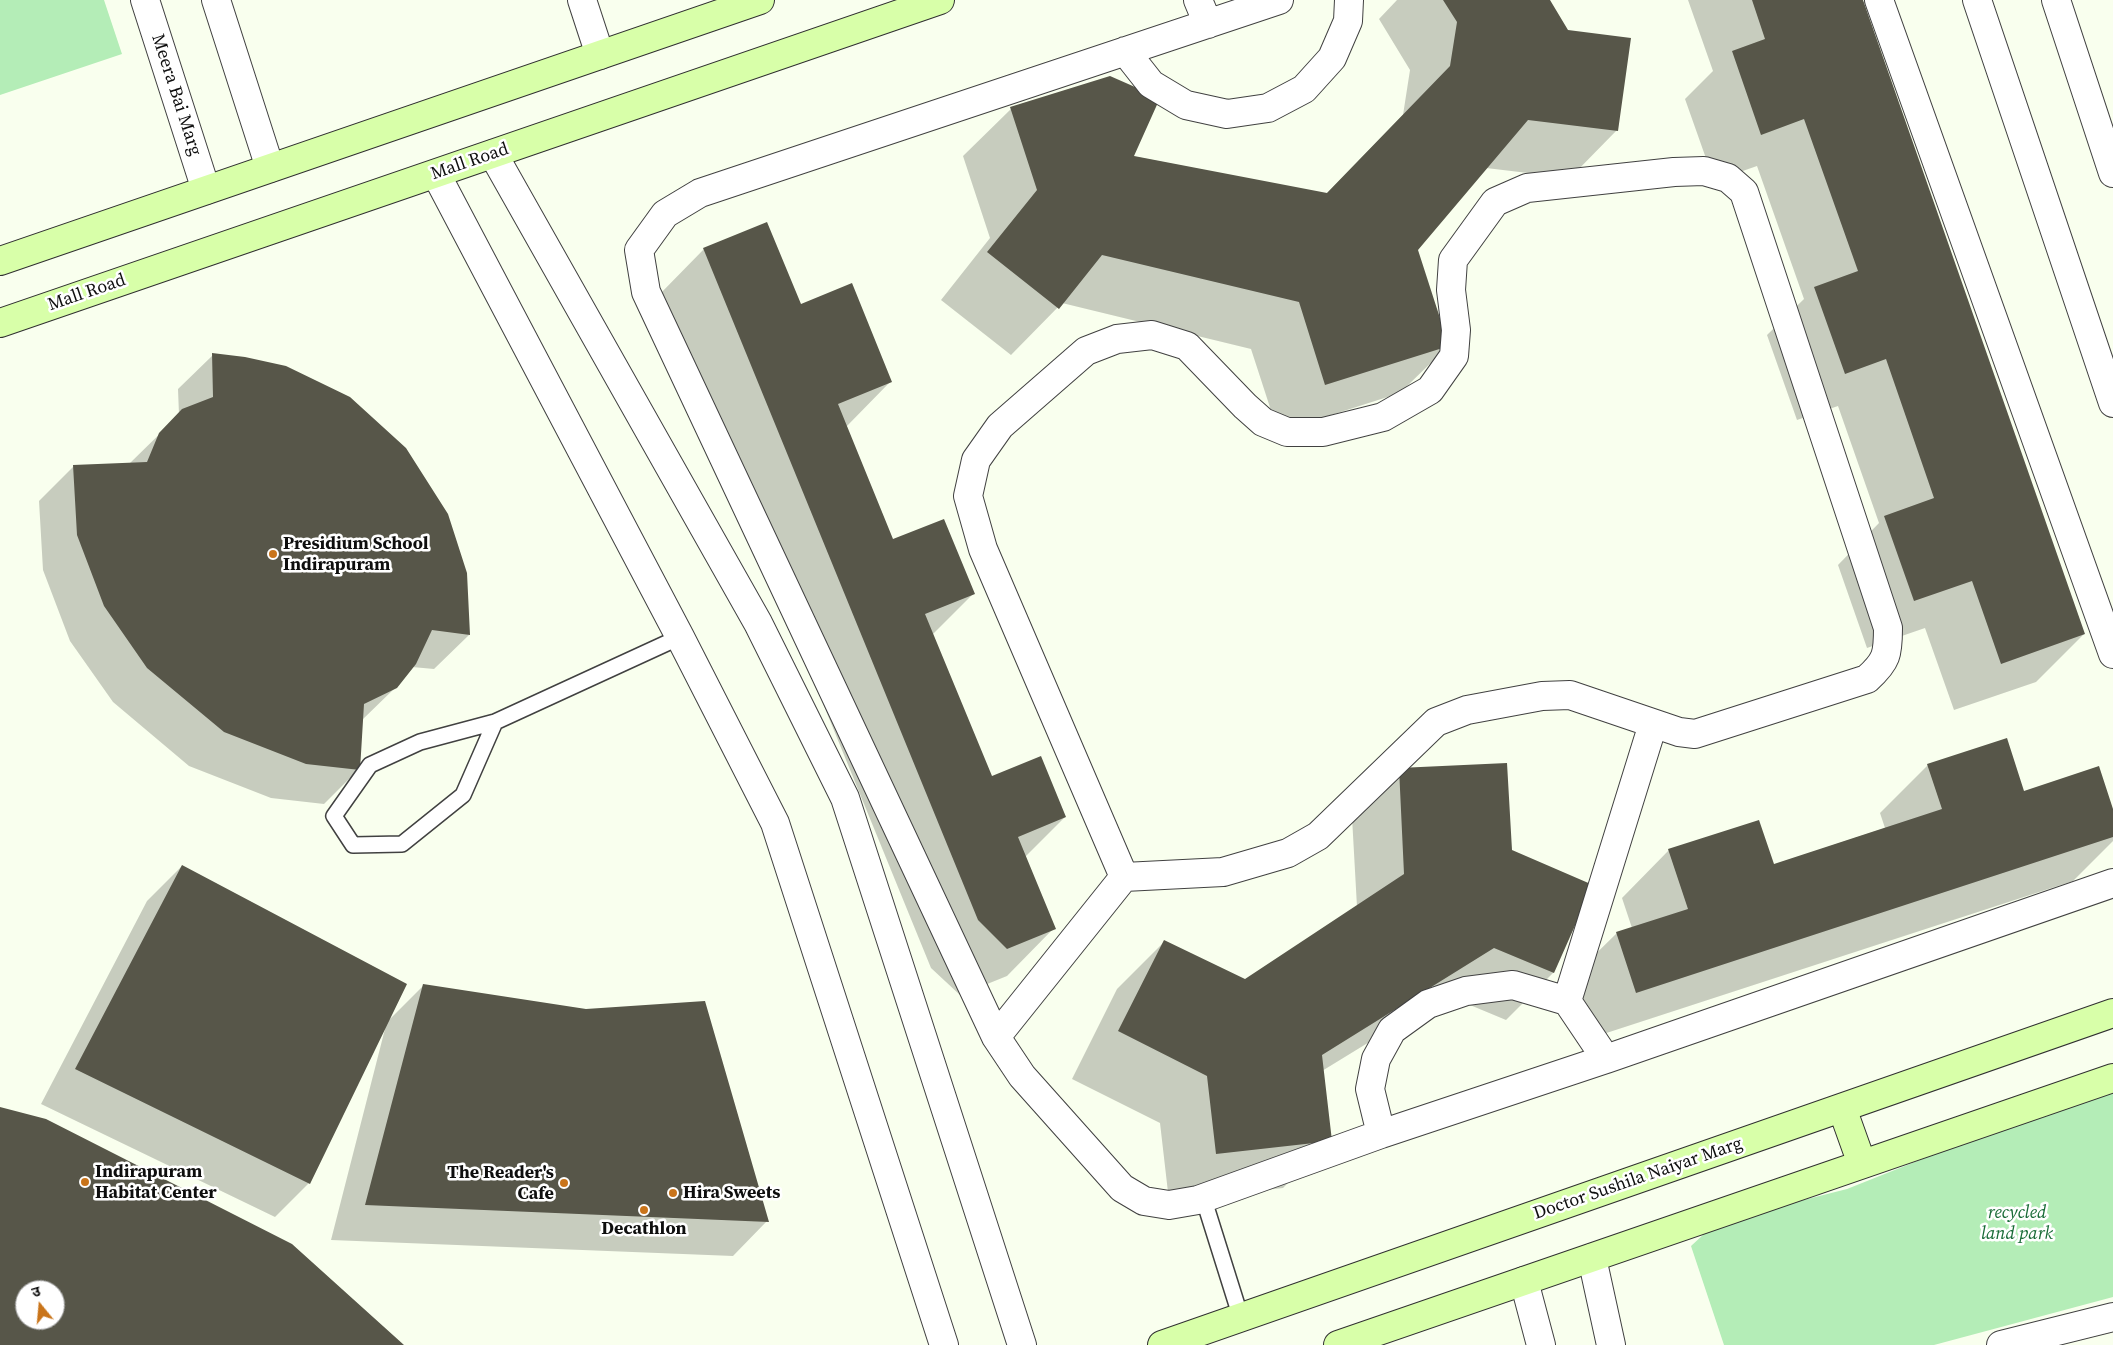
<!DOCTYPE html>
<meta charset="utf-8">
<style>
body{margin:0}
#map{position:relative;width:2113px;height:1345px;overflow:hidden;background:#f9ffee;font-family:"Source Serif 4","Noto Sans Devanagari",serif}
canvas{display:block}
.north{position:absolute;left:15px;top:1280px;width:50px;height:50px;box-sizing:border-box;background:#fff;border:1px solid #9f9f9f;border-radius:50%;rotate:343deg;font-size:14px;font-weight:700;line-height:20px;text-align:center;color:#0e0e0e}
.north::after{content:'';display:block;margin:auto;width:18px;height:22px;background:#c9741a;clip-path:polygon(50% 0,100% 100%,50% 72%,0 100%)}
</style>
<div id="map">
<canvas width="2113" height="1345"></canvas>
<div class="north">उ</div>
</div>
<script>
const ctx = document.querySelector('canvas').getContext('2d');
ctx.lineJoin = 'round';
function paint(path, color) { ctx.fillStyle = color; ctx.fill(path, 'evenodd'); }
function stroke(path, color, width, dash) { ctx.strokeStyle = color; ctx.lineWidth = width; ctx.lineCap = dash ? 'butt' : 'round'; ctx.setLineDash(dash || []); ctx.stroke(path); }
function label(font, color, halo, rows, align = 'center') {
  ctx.font = font + ' "Source Serif 4",serif'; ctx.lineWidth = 5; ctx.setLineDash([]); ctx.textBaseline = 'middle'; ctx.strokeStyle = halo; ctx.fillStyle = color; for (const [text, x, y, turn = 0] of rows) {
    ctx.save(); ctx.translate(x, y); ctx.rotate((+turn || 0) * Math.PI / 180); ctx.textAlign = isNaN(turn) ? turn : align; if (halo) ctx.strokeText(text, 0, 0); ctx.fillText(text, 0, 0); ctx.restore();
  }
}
const green = new Path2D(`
 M0,0h104l18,54 -122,41z
 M2113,1083v214l-179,48h-210l-33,-99 26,-24 130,-33z`);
const shadow = new Path2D(`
 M1397,0h151l69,130 -47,48 -84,-10 -69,81 31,97 -48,47 -122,39 -27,-83 -189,-46 -51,52 -70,-55 49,-62 -27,-82 48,-47 121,47 194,38 77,-79 7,-45 -31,-51z
 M1688,0h174l222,634 -48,48 -82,28 -29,-82 -58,20 -29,-83 41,-42 -41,-117 -41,14 -30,-85 37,-36 -47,-133 -43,15 -29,-82 28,-28z
 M704,249l96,56 91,76 -45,46 46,114 81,53 -41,41 59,143 74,39 -40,40 29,71 -47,48 -47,19 -29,-27 -274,-671z
 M213,355l256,280 -35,34 -22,-2 -16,20 -35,34 -3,49 -34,34 -53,-6 -82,-32 -76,-64 -43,-61 -27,-71 -4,-69 35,-35 55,-2 50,-49 -1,-26z
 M1928,765l96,28 89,20v28l-40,40 -485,158 -19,-59 48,-47 15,-5 -10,-30 47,-48 104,15 112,-37 -5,-15z
 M1400,770l111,81 80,34 -38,88 -47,47 -60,-25 -124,76 8,69 -47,48 -114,13 -9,-78 -88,-44 45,-90 48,-48 80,40 112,-74 -5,-90z
 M182,866l207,154 34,-34 344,235 -34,35 -402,-16 55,-215 -77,158 -34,34 -234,-113 106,-203z`);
const building = new Path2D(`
 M1443,0h107l18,30 63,8 -13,93 -90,-11 -110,130 31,96 -124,39 -26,-83 -197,-47 -43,54 -72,-57 50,-62 -27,-83 100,-31 50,22 -26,58 193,37 123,-127 7,-44z
 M1752,0h111l222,634 -84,30 -29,-83 -58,20 -30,-85 50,-18 -48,-139 -41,15 -31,-87 44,-16 -54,-152 -43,16 -29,-84 33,-12z
 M767,222l34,82 51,-21 40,99 -54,22 55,135 51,-20 31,75 -50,20 67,162 49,-20 25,61 -48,20 38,92 -49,20 -29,-29 -275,-672z
 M212,353l33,4 41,9 64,31 56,51 42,66 19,59 3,62 -38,-5 -16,34 -19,24 -33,16 -4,66 -54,-6 -82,-32 -77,-64 -43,-62 -27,-71 -4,-70 74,-3 12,-29 23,-24 31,-12z
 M2007,738l17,53 75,-25 14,43v28l-477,156 -20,-61 72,-23 -20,-60 91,-29 15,44 168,-55 -15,-45z
 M1507,763l5,87 81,35 -39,88 -60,-25 -172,107 10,86 -116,13 -9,-78 -89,-45 46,-91 81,39 159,-105 -5,-106z
 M182,865l225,119 -97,200 -235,-115z
 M423,984l163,25 119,-8 64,221 -404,-17z
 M0,1107l46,12 246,125 112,101h-404zM25,1290h30v30h-30z`);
const lane = new Path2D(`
 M495,722l-32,73 -61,49 -49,1 -19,-29 36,-51 50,-23 75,-20 185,-85
 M1203,1197l38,121`);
const street = new Path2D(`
 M145,0l61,190
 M216,0l54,168
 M582,0l18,55
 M1198,0l10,24
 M1279,0l-579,193 -35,21 -26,36 7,42 350,745 26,39 100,112 22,13 25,4 29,-5 183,-66 225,-75
 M1879,0l234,654
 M1977,0l136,403
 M2056,0l57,173
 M1125,51l26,33 35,21 41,9 41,-6 36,-19 28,-31 16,-37 1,-21
 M493,154l265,469 87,175 177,547
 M436,174l244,463 95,186 169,522
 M1567,1001l86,-277
 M996,1037l128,-160 -141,-328 -15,-53 8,-36 24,-34 86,-75 31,-12 35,-4 35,11 58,60 18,16 24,10h36l60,-15 47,-27 24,-34 2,-26 -5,-40 2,-30 42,-58 32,-14 147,-16 30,-1 24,7 16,14 144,436c0,26 -1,33 -21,51l-172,55 -16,-2 -109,-37 -28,1 -75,14 -31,12 -118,114 -30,17 -65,19 -99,5
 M1381,1134l-11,-45 6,-30 16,-29 36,-26 38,-13 47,-6 54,16 39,58 507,-176
 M1592,1258l19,87
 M1524,1281l17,64
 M2001,1345l112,-28`);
const secondary = new Path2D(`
 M0,261l760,-261
 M0,323l940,-323
 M1842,1108l20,56
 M1162,1345l951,-332
 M1338,1345l775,-267`);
const markers = [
 [273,554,5,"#c9741a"],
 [85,1182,5,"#c9741a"],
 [564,1183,5,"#c9741a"],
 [673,1193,5,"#c9741a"],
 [644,1210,5,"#c9741a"]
];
const streetNames = [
 ["Meera Bai Marg",176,95,72],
 ["Mall Road",470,162,-19],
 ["Mall Road",87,293,-19],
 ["Doctor Sushila Naiyar Marg",1638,1179,-19]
];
const poiNames = [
 ["Presidium School",283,544],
 ["Indirapuram",283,565],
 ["Indirapuram",95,1172],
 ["Habitat Center",95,1193],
 ["The Reader's",554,1173,"right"],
 ["Cafe",554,1194,"right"],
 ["Hira Sweets",683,1193],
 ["Decathlon",644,1229,"center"]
];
const parkNames = [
 ["recycled",2017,1213],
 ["land park",2017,1234]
];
paint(green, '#b4edb7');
paint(shadow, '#0003');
paint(building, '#575649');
stroke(lane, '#414141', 18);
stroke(street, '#414141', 30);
stroke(secondary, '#303030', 30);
stroke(lane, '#fff', 15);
stroke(street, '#fff', 28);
stroke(secondary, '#d8ffa9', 28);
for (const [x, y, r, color] of markers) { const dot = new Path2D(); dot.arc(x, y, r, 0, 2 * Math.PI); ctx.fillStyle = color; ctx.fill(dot); stroke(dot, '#fff', 2); }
label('18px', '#0e0e0e', '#fff', streetNames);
label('bold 18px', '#0e0e0e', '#fff', poiNames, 'left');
label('italic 18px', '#186b36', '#fff', parkNames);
</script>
